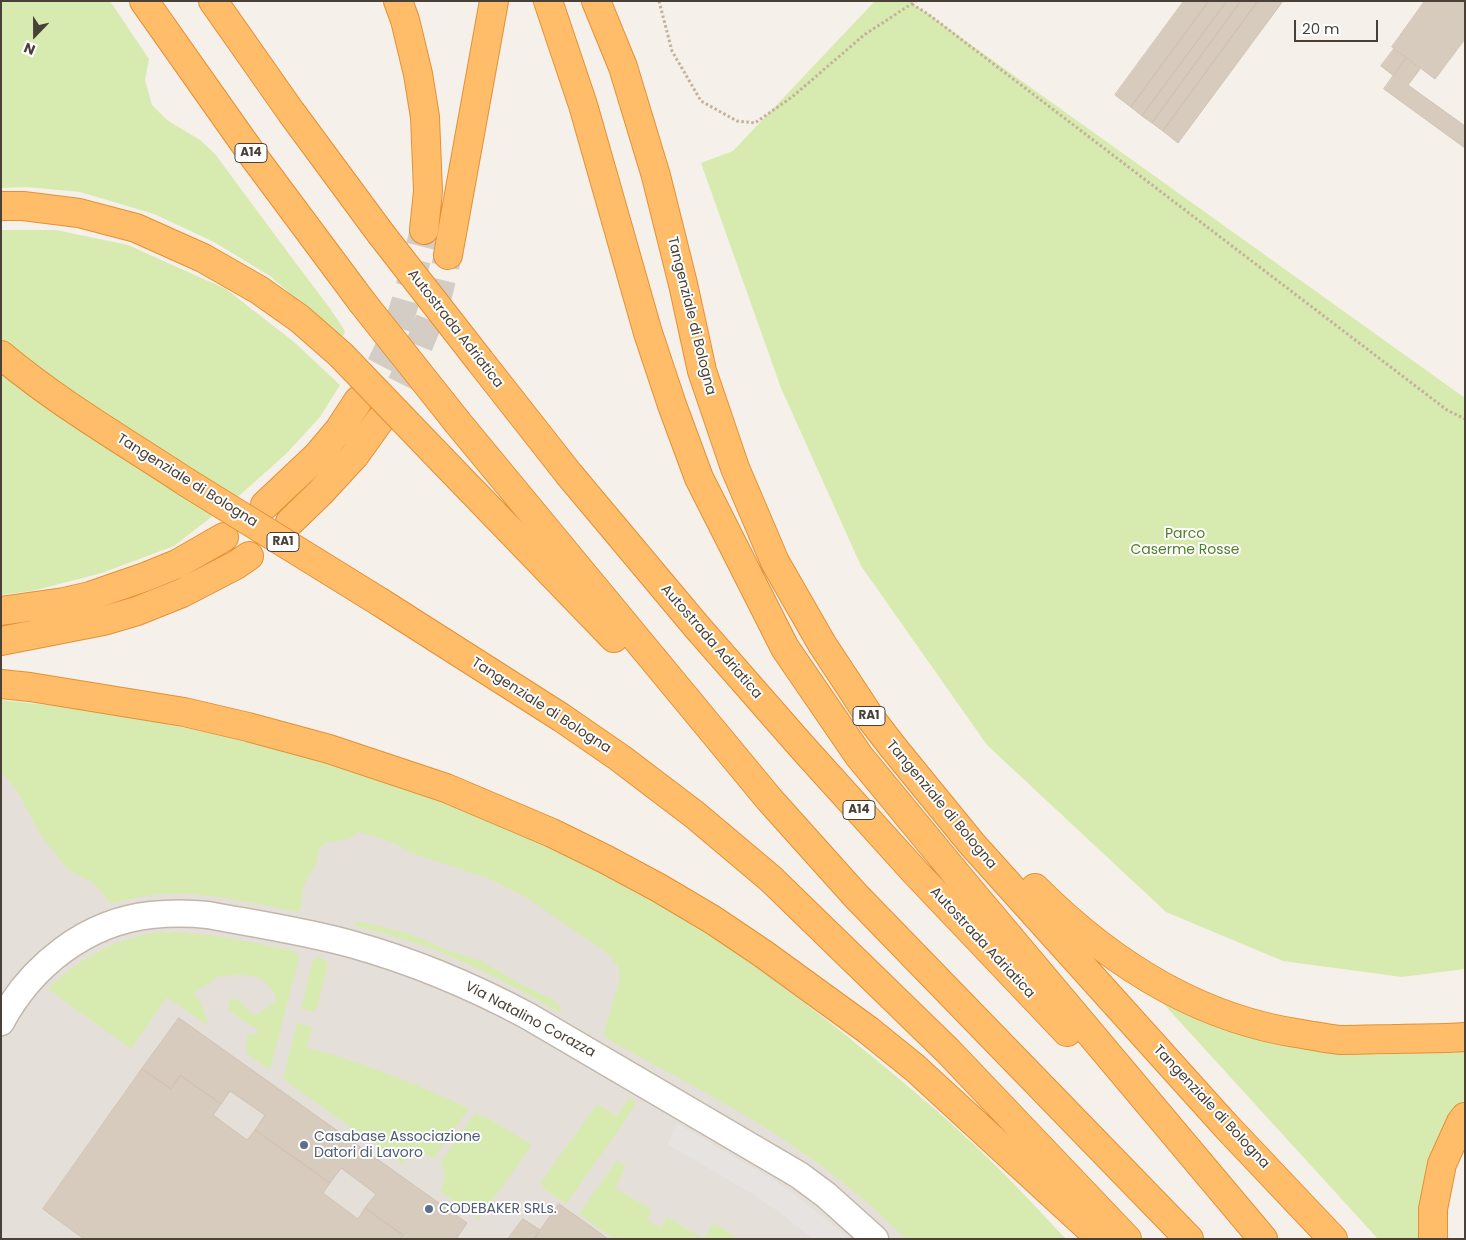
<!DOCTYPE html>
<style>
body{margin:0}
#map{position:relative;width:1466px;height:1240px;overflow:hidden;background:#f5f0e9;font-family:Poppins,sans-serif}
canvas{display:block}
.frame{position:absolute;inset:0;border:2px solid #494037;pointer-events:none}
.north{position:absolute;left:10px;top:10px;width:50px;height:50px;-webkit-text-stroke:4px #fff;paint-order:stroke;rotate:202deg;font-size:14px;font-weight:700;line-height:20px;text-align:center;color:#494037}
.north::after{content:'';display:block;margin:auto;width:18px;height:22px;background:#494037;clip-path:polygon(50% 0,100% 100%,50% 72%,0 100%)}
.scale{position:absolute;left:1294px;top:20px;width:84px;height:22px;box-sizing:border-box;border:2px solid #494037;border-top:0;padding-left:6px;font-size:15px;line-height:18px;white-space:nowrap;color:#494037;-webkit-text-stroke:4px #fff;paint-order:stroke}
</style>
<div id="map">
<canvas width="1466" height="1240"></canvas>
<div class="frame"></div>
<div class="north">N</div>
<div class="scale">20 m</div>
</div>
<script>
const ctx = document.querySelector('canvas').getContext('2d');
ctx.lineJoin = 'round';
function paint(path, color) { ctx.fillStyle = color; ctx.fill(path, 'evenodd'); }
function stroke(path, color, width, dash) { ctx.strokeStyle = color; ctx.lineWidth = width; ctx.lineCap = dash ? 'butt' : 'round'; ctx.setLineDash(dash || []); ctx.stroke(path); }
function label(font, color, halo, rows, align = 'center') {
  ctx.font = font + ' Poppins,sans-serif'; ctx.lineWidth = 4; ctx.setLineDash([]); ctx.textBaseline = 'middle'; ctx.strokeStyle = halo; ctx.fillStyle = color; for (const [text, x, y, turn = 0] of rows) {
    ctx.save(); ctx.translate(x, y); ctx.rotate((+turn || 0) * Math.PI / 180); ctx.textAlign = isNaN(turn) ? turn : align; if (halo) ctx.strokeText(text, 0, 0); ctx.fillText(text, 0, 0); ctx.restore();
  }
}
const industrial = new Path2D(`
 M1,724l523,154 483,361h-1006z`);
const green = new Path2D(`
 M1,1h109l39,58 -4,21 7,25 15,15 33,20 15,14 83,112 31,41 16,24 -1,4 -4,2 -70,-61 -56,-34 -60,-28 -74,-22 -54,-5 -25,1z
 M875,1h33l20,13 537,384v571l-63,8 -119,-16 -117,-49 -179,-167 -126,-179 -80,-178 -80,-225 32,-12z
 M1,230h55l72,15 98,44 68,53 46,43 -20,32 -34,37 -46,41 -66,51 -72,27 -70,18 -31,4z
 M1,700c117,11 231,34 343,69 27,8 55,16 82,26 27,10 53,22 79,33 53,23 105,47 155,76 76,45 146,98 214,154 41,34 82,68 120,106 25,24 48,50 72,75h-160c-42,-42 -89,-79 -140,-111 -52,-32 -108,-61 -162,-91v-6l16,-53 -2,-12 -15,-16 -79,-54 -37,-18 -76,-25 -14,-9 -37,-12 -12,7 -23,4 -6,7 -2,12 -12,21 -3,12v11l-4,6c-46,-9 -96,-22 -143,-17 -15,1 -30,6 -45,9l-5,-8 -13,-14 -24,-12 -28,-36 -23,-43 -16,-20z
 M358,921l48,12 22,8 13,7 41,13 42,25 28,13 10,9 -1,3h-4c-34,-19 -68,-38 -103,-53 -31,-14 -63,-23 -95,-31l-5,-4z
 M161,932c44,-1 87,10 130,18l7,4 1,4 -29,112 -24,-17 1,-17 2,-2h8l1,-2 -1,-3 -15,-9 -13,-10 -1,-3 3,-9h2l8,4 12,13h3l19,-13 1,-4c-11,-28 -33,-23 -58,-22l-8,7 -12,7 -4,5 5,4 9,23 -3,2 -38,-27 -36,52 -83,-60c31,-32 69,-51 113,-57z
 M319,957l8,4 1,3 -12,48 -15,-3 12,-49z
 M1160,1000l98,37 119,18 88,-6v53l-29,53 -10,84h-48z
 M297,1023l15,4 -5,21c31,7 61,18 91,30 24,9 48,19 71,31l-35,49c-12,-6 -22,-4 -32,6l-119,-85z
 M629,1098l6,3v3l-10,17 -59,83 -22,-15 -3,-7 56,-78 20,12z
 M475,1113l16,7 41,25 -53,74 -39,-28c5,-9 7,-19 0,-28z
 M617,1160l9,7 -11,21 36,21 -4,11 14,8 6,-11 35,21 3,-1 7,-12 3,-1 24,15h-125l-35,-25z`);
const parking = new Path2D(`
 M678,1124l99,58 25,18 48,39h-37l-34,-27 -28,-19 -84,-49z`);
const building = new Path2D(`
 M1184,1h25l-78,106 -16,-12z
 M1209,1h18l-85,115 -11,-9z
 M1227,1h14l-89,122 -10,-7z
 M1241,1h17l-95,130 -11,-8z
 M1258,1h25l-105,142 -15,-12z
 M1425,1h40v38l-30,40 -43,-32z
 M1394,49l12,9 -12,18 -13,-10z
 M1406,58l14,11 -12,16 57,41v22l-81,-59z
 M179,1018l288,205 -11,16h-56l3,-4 -38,-27 11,-14 -35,-26 -11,15 -75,-53 10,-15 -35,-24 -9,13 -41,-29 -9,14 -29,-20z
 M142,1069l29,20 9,-14 41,29 -8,11 34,25 8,-10 75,53 -7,10 35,26 7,-11 38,27 -3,4h-316l-41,-30z
 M559,1204l20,14 29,21h-74z
 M523,1219l17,11 -6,9h-26z`);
const motorwayTunnel = new Path2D(`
 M358,401c6,-10 13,-19 19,-29 24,-43 35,-94 47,-142
 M380,420l7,-9 26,-51 23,-56 12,-49`);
const path = new Path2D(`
 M659,1l13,50 29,50 36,20 18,2 37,-26 72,-62 52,-34
 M912,4l16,10 519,396 18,9`);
const minor = new Path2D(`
 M1,1022c30,-56 85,-100 150,-107 19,-2 38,-2 57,0 48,9 96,16 143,29 61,17 121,42 177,72l271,159 27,20 49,44`);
const motorway = new Path2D(`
 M144,1l110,156 108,145
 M213,1l78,111 90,122
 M398,1l7,19 13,54 7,43 3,74 -4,39
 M548,1l35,104 65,228 24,72 27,73 86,170 74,108 98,119 306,364
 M596,1l27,66 33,109 27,108 19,87 33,97 40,94 47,82 50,76 20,26 80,98 254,282 107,113
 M1,206h22l56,7 57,15 67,30 56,32 41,29 41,36
 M448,255l46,-254
 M1,355c57,48 123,86 185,127
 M480,361l88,112 129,154 106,121 112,124 152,160
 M458,423l311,376 87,97 333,343
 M443,461l171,177
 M265,505l52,-49 22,-26 19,-29
 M290,522l30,-29 35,-38 25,-35
 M380,602l182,116 58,40 75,57 76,64 177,172 179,188
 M1,611l63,-9 26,-6 55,-19 32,-13 47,-27
 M1,641l102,-20 34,-10 45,-18 54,-28 13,-9
 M1,684l29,3 154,25 64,15 81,22 117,39 106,45 53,26 54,29 54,32 49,33 106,77 47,38 186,171
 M1035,888c74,74 162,131 267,146 13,2 25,5 38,6 17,0 35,-1 53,-1 24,-1 48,0 72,-2
 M1433,1239v-30l9,-45 19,-42 4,-5`);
const motorwayBridge = new Path2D(`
 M381,234l99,127
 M362,302l96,121
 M341,355l102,106
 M186,482l194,120`);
const markers = [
 [304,1145,5,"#5c6f8a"],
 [429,1209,5,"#5c6f8a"]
];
const shields = [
 [251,153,32],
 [283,542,32],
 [869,716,32],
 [859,810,32]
];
const shieldNames = [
 ["A14",251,153],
 ["RA1",283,542],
 ["RA1",869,716],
 ["A14",859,810]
];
const streetNames = [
 ["Tangenziale di Bologna",691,316,76],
 ["Autostrada Adriatica",455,329,52],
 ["Tangenziale di Bologna",187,481,32],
 ["Autostrada Adriatica",711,642,49],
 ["Tangenziale di Bologna",541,706,33],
 ["Tangenziale di Bologna",941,805,50],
 ["Autostrada Adriatica",982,943,47],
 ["Via Natalino Corazza",530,1020,28],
 ["Tangenziale di Bologna",1211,1107,47]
];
const parkNames = [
 ["Parco",1185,534],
 ["Caserme Rosse",1185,550]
];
const serviceNames = [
 ["Casabase Associazione",314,1137],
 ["Datori di Lavoro",314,1153],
 ["CODEBAKER SRLs.",439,1209]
];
paint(industrial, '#e5dfda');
paint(green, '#d7ebb0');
paint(parking, '#e6e3e1');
paint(building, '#d7cbbe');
stroke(building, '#d2c2b1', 1);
stroke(motorwayTunnel, '#d3cdc5', 28, [28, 14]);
stroke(minor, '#c1b7ab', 29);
stroke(motorway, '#e49034', 30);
stroke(path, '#c4b19b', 3, [2.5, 2.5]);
stroke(minor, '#fff', 26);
stroke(motorway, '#ffbd6a', 28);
stroke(motorwayBridge, '#e49034', 30, []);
stroke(motorwayBridge, '#ffbd6a', 28);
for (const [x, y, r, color] of markers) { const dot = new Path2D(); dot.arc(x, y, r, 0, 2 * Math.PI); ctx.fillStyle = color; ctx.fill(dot); stroke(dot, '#fff', 2); }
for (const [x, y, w] of shields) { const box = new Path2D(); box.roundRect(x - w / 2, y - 9.5, w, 19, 4); ctx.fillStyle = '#fff'; ctx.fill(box); stroke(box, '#494037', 1); }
label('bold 12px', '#494037', null, shieldNames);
label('14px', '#494037', '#fff', streetNames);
label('14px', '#517e27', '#fff', parkNames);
label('14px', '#4e5e75', '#fff', serviceNames, 'left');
</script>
